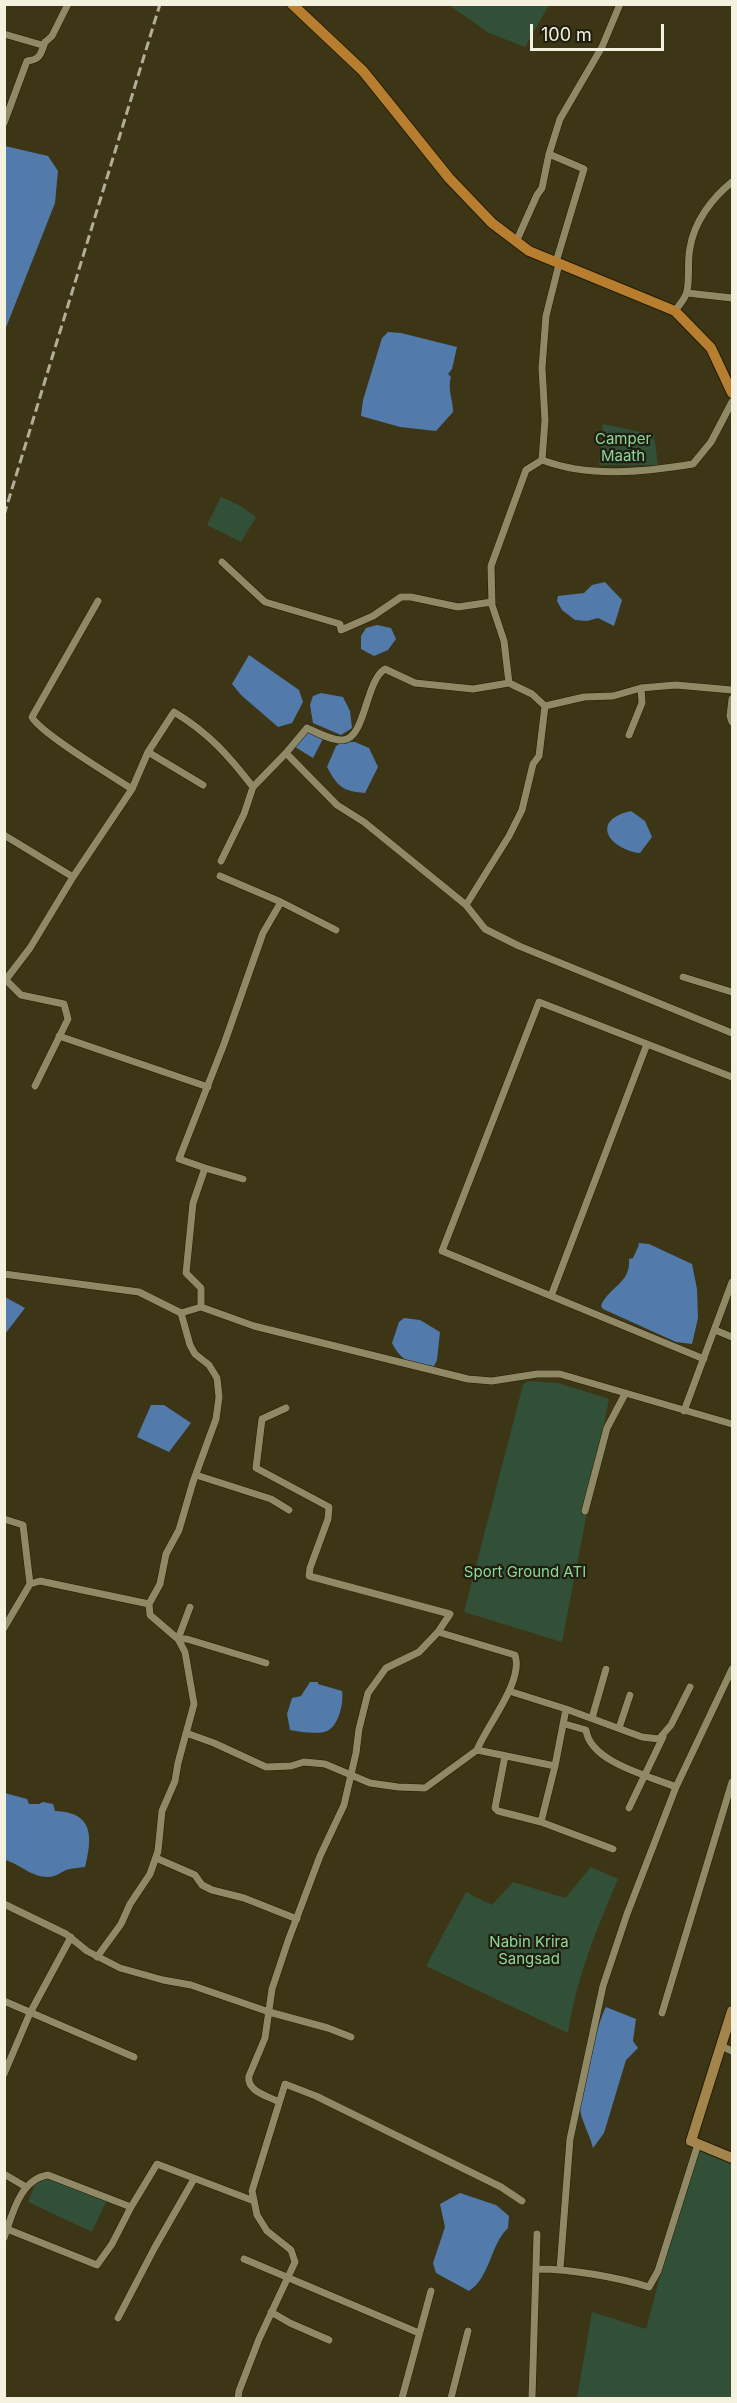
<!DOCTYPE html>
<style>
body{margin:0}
#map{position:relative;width:737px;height:2403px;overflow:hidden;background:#3c3616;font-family:Inter,sans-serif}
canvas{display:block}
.frame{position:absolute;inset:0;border:6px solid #f4f1de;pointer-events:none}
.scale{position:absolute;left:530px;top:24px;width:134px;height:27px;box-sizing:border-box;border:3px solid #f4f1de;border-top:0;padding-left:8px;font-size:18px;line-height:21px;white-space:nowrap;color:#f4f1de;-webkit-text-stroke:4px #201e10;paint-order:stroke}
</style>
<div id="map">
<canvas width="737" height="2403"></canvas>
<div class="frame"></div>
<div class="scale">100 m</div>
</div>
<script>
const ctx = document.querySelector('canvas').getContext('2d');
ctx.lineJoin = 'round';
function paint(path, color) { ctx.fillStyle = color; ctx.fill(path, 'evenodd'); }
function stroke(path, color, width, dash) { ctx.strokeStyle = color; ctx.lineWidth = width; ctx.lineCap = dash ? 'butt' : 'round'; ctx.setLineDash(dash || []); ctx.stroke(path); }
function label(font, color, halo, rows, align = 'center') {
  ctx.font = font + ' Inter,sans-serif'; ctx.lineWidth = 4.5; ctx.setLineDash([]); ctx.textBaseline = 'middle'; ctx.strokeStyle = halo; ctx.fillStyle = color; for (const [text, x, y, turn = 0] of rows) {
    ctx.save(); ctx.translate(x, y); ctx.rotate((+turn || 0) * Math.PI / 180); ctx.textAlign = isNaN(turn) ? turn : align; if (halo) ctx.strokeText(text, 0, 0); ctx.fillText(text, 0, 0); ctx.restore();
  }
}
const green = new Path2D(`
 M449,5h100l-24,42 -36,-14z
 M603,424l51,11 4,30h-59z
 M221,497l18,8 17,12 -15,25 -34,-17z
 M528,1381l30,2 51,16 -47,243 -98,-30 59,-227z
 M591,1867l27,12c-21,49 -42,100 -50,154l-142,-67 40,-74 26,13 21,-23 52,16z
 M694,2148l38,16v234h-155l15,-86 54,17z
 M44,2174l63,26 -15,32 -64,-30 11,-27z`);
const water = new Path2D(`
 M5,146l43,10 10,15 -3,32 -50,127z
 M388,332l13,1 56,14 -5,22 -4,5 3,3c-4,11 2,23 2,35l-17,19 -36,-4 -39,-11 2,-16 19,-62z
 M605,582l17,18 -8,26 -16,-8 -11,3 -12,-1 -13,-10 -5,-9 1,-5 26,-3 8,-8z
 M377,625l14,3 5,11 -8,11 -14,6 -13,-7v-13l5,-8z
 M249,655l50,35 4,12 -11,21 -14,4 -37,-32 -9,-11z
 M321,693l22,4 7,14 2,17 -11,7 -28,-12 -3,-18 3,-9z
 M305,726l21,7 -13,25 -21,-13z
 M343,742h12l14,6 9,19 -13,26c-23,-2 -27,-6 -38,-26l9,-21z
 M631,811l14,10 7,16 -12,16c-29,-3 -52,-32 -9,-42z
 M638,1243l11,1 43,20 5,25 1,29 -6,26 -16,-2 -73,-33 -2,-3c7,-19 30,-22 28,-47l4,-1 6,-13z
 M5,1297l20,11 -20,26z
 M404,1318l16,2 20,12 -3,28 -3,6c-22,-3 -31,-2 -42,-23l7,-21z
 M151,1405h13l27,18 -22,29 -32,-15z
 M310,1682h8v2l24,7c2,13 -4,38 -18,41 -10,2 -24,0 -34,-2l-3,-16 5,-16 9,-2z
 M5,1793l22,6 2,5h10l4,-2 10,2 2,7c38,1 38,25 30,56 -6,1 -13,1 -19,3 -6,3 -11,7 -18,7 -17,0 -28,-13 -43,-17z
 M606,2007l30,12 -3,22 5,7 -12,12 -22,73 -11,15c-2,-10 -13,-31 -13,-40 0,-12 19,-91 26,-101z
 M460,2193l36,12 13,11 -1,12c-18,17 -18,50 -39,63l-33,-18 -3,-10 12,-36 -5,-23z`);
const street = new Path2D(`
 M4,34l38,11 10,-9 16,-32
 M4,123l23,-62c13,-1 14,-7 18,-19
 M549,154l35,15 -28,93
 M516,242l21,-47 5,-7 7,-34 11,-35 42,-72 18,-43
 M687,293l45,5
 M675,311c4,-6 11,-13 12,-20 3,-14 0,-29 3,-43 4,-26 22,-50 42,-66
 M542,460c47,18 102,12 151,4l18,-22 21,-40
 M542,460l3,-40 -3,-52 4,-52 13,-52
 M222,562l43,40 75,22 1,6 32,-14 28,-19h10l47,10 34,-5
 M98,601l-66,116c8,16 80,59 100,72
 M509,683l-5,-42 -12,-36 -1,-39 35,-96 16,-10
 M732,699l-2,17 2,6
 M545,706l39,-9 29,-1 28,-8 35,-3 56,5
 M629,735l13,-32 -1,-15
 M148,752l55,33
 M286,753l21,-25c11,5 25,13 36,12 23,-2 22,-59 42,-71l30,14 58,6 36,-6 23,11 13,12
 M4,835l69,42
 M221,861l23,-47 9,-27
 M220,876l61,26 55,28
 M466,905l43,-69 13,-26 11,-46 6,-8 6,-50
 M683,977l49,15
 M7,981l14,14 43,9 4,15 -33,67
 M4,982l26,-34 43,-71 59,-88 16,-37 26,-40c35,21 55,44 79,75l33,-34 51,52 27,17 102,83 19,24 34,17 213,87
 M59,1036l149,51
 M205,1168l38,11
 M4,1274l135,18 42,21 9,32 5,9 14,11 8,13 2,19 -3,22 -23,63 -14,48 -13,24 -6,30 -11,20 1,11 28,24 7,13 9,52 -16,59 -3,18 -13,30 -4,40 -8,23 -20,30 -9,20 -24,33
 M551,1296l96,-252
 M201,1307l53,19 214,53 24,2 45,-7h23l172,50
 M181,1313l20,-6v-19l-15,-15 7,-70 12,-35 -26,-9 45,-115 39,-111 18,-31
 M715,1330l17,7
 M704,1359l-262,-108 97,-249 193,75
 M684,1411l48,-129
 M196,1475l75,24 18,11
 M585,1511l22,-83 18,-34
 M4,1519l19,6 7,59
 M190,1607l-12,32h9l79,24
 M4,1628l26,-44 10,-3 109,23
 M438,1632l77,23c9,26 -28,70 -38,95
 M509,1691l57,18
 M592,1718l14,-49
 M565,1724l21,6c4,32 63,46 90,57
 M619,1728l11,-33
 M186,1733l28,10 52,24 25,-1 13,-4 21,2 45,19 28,4 27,1 52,-38 78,16
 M505,1756l-10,52 3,3 43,11 14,-56 11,-57 76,28 17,2 12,-14 19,-38
 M629,1808l34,-71
 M541,1822l72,27
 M156,1858l39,17 7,10 10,5 32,8 53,21
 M4,1904l62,30 21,17 33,17 43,12 28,5 78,27 59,16 23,9
 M4,2001l130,56
 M662,2013l70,-231
 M721,2046l11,5
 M4,2074l26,-61 41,-76
 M279,2102c-11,-6 -33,-11 -30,-26l16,-38 7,-49 16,-48 32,-85 24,-51 12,-52 3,-24 9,-36 18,-25 33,-16 19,-20 12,-18 -141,-38 1,-8 18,-49 1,-12 -73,-39 6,-49 24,-11
 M4,2174l22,13
 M7,2229l90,36 15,-21 19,-37 26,-43 97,37
 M4,2238c8,-23 16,-59 44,-63l83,32
 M244,2259l175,74
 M537,2269c33,0 80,8 112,18l9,-16 40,-127
 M560,2269l10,-130 33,-153 24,-72 49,-127 56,-118
 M271,2312l19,11 39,17
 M118,2318l37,-71 39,-68
 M238,2398l1,-7 20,-52 36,-77 -4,-12 -24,-19 -10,-16 -5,-24 33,-107 31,12 185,91 21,14
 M402,2398l29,-107
 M451,2398l17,-67
 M532,2398l5,-164`);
const secondary = new Path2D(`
 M732,2011l-41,130 41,17`);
const primary = new Path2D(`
 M292,4l71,67 86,107 43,45 37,28 146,60 36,37 21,45`);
const rail = new Path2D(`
 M4,515l156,-511`);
const parkNames = [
 ["Camper",623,439],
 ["Maath",623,456],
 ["Sport Ground ATI",525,1572],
 ["Nabin Krira",529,1942],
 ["Sangsad",529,1959]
];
paint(green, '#325037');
paint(water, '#527aaa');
stroke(street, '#231d00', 8);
stroke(secondary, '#231d00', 12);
stroke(primary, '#231d00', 12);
stroke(street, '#8f8966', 7);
stroke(secondary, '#a3844a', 10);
stroke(primary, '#b77e2f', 10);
stroke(rail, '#b2ae97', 3, [9, 4.5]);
label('15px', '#8dd99a', '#201e10', parkNames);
</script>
